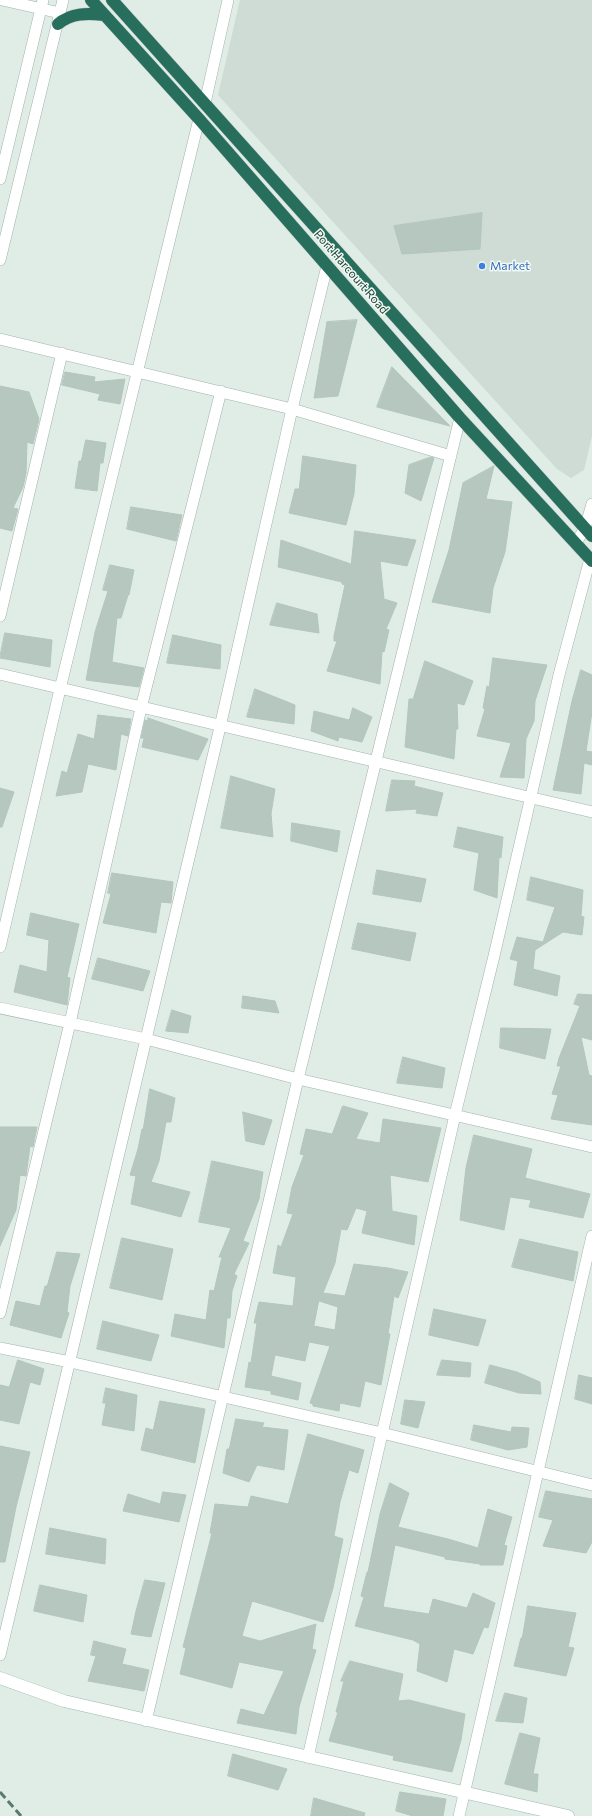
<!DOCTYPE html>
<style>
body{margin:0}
canvas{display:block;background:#e0ece6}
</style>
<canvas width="592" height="1816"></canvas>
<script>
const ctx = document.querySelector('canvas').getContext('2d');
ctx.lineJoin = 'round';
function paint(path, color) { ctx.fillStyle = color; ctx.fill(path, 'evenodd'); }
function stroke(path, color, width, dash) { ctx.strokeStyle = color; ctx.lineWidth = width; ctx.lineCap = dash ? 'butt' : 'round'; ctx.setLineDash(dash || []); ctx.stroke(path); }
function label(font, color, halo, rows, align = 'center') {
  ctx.font = font + ' Commissioner,sans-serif'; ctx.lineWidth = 3; ctx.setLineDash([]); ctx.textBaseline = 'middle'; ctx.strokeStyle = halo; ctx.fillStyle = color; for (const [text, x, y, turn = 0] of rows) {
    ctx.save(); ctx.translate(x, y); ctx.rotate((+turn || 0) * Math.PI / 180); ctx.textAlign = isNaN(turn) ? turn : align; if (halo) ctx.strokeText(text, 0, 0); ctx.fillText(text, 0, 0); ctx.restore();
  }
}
const built = new Path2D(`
 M240,0h352v436l-8,34 -13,8 -14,-9 -339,-374z`);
const building = new Path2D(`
 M482,213l-2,36 -78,5 -8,-28z
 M357,320l-19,76 -24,2 13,-76z
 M392,367l58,59 -73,-19z
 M65,372l30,5 -1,5 31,-3 -5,25 -22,-4 2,-6 -38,-9z
 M0,386l29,6 10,27 -6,25 -6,-2 -1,31 -3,14 -10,21 5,1 -6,22 -12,-3z
 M86,440l20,3 -3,20h-3l-3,28 -22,-3 4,-27h2z
 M303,456l53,9 -2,29 -8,31 -57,-12 6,-24h4z
 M431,457l3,1 -13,43 -16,-8 4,-28z
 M494,466l-8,33 26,3 -7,50 -12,36 -3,25 -58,-11 17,-52 14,-67z
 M131,507l51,8 -6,26 -49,-12z
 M355,531l61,9 -9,26 -27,-5 4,38 13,4 -11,26 3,1 -5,22 -2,-1 -2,33 -53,-13 10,-30h-3v-5l11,-51 -3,-1v-2l-64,-15 3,-27 70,24z
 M110,565l24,5 -5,25h-1l-7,23h-4l-5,44 32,6 -5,19 -53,-7 9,-48 13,-41 -5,-1z
 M277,603l40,11 2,19 -49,-8z
 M5,633l47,7 -2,27 -50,-9z
 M173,635l48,10 -1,24 -53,-6z
 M493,658l54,7 -12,36 -1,20 -8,18 -2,39 -24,-1 11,-34 -34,-7 8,-27 -2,-1 4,-22 2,1z
 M425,661l48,20 -9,24 -7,-2 1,26h-2l-2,30 -49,-12 4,-48h4z
 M581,670l11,5v37l-6,39 6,1v13l-8,-2 -3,31 -28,-4 19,-89z
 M255,689l40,16 -1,19 -47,-7z
 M353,708l19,9 -10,25 -23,-5 -1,4 -27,-10 3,-20 35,9z
 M98,715l33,4 -3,17 -7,-2 -5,36 -28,-6 -6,28 -26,4 6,-25 5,2 11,-39 16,5z
 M148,718l60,21 -10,21 -56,-13 2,-9h-3l4,-18 3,1z
 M231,776l44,13 -4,25 2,23 -52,-9z
 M392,780l23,1 -1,5 29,7 -6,23 -21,-3 1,-4 -31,2z
 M0,788l14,4 -12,35h-2z
 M292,823l48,8 -3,21 -46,-11z
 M458,827l45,10 -2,21 -2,-1 -2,41 -23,-8 5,-37 -25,-6z
 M377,870l49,9 -5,23 -48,-8z
 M112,873l61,9 -2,21 -10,-1 -5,31 -53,-10 8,-29 -3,-1z
 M531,877l52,13 -2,26 3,1 -2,18 -19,-3 -28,18 -2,19 27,7 -3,20 -43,-11 4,-24 -8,-2 7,-22 26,5 12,-35 -28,-7z
 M31,913l48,11 -12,53 3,1 -3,27 -53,-13 6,-27 27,7 2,-32 -22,-5z
 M358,923l58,10 -6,28 -58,-12z
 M98,958l52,13 -7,20 -51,-12z
 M578,994l14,1v45l-11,-3 8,38 3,1v49l-41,-6 7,-24 -6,-1 9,-28h-4l2,-8 21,-52 -6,-2z
 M243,996l32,5 4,12 -37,-5z
 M172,1010l19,6 -3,17 -22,-2z
 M501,1028l50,1 -6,30 -45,-11z
 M403,1057l42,11 -3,20 -45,-5z
 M150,1089l25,9 -4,24h-5l-7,39 -8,21 39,10 -9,25 -50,-13 5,-28 -6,-1 8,-26 4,-20h1z
 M343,1106l25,7 -12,26 24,4 3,-24 58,9 -13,54 -38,-7 2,36 25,5 -3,29 -52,-12 5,-22 -11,-3 -9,22 -6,-1 -6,34 -12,30 22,3 9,-32 34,4 20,4 -10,26 -4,-2 -6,38h2l-9,51 -16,-4 -5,26 -20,-4 -1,8 -26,-5v-2l-3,-1 20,-57 -21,-4 -4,19 -30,-6 -4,21 30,7 -3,17 -27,-6v-3l-26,-4 4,-25 2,1 6,-40h-3l5,-21 34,4 3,-29 -23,-4 5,-28 3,2 12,-33 -6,-1 5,-26 12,-32 -4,-1 6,-25 26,5zM319,1301l19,6 -3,23 -21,-4z
 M243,1112l29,8 -8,25 -18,-4z
 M0,1127h37l-4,20 -3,-1 -4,30 -6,-1 -4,35 -16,36z
 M474,1135l58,14 -7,29 65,16 -7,24 -54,-11 2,-7 -21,-3 -6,33 -44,-10 6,-52z
 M212,1161l51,11 -4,27 -16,42 6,2 -15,31 3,2 -5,15 -2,27h-3l-3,30 -53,-12 4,-22 31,6 4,-30 4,1 8,-34h-3l12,-29 -32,-6z
 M122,1238l51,11 -11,51 -52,-12z
 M520,1239l58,13 -5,29 -61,-14z
 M57,1252l23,2 -10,32 -3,26 2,1 -8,25 -51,-13 6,-24 24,5 5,-20h2z
 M434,1309l52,11 -8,26 -49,-11z
 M103,1321l56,14 -8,26 -54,-12z
 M18,1360l26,9 -4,16 -10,-3 -11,42 -19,-4v-35l9,2z
 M442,1360l29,3 -1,14 -33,-2z
 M490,1365l27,7 23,10 1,12 -22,-1 -34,-10z
 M579,1375l13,3v26l-17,-5z
 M106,1388l31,7 -3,36 -32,-6 4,-22h-3z
 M405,1400l20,2 -7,26 -17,-4z
 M160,1401l45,8 -10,54 -54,-13 5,-22 7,2z
 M236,1419l28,4 -2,4 26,3 -4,40 -27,-5 -8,17 -26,-9 4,-24h2z
 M474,1425l37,7 1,-5 17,1 -2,19 -19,3 -37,-10z
 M308,1434l56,16 -6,23 -9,-3 -9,32 -6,34 9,3 -10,49 -10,34 -71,-21 -10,35 18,5 56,-17 -4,25 4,1 -17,57 -3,27 -59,-11 4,-14 23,6 20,-44 -45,-9 -7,26 -52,-14 6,-26 -3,-1 29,-114h-2l5,-29 33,3 3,-11 37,8z
 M0,1446l30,6 -14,55 -11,55h-5z
 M390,1483l19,10 -11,34 50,12 30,9 10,-39 24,8 -8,28 3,1 -4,19h-23v-1l-35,-5v-2l-50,-12 -12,62 46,7 4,-15 34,9 6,-15 22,10 -7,25 -4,-1 -11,27 -19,-5 -7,33 -30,-11 3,-27 -7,-4 -58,-14 9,-29 -3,-1 6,-24h1l12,-58z
 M546,1491l46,8v43l-6,11 -43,-7 10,-26 -14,-3z
 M163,1492l23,3 -7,27 -56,-11 5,-17 32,10z
 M50,1528l56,11 -1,25 -59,-10z
 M145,1580l20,3 -14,54 -20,-3 5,-23z
 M40,1585l47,10 -4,27 -49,-11z
 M528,1606l48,7 -8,34 6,1 -8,28 -52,-10 7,-28h1z
 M94,1641l32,8 -4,15 27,6 -5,21 -56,-10 8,-25 -5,-1z
 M350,1661l53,13 -5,27 11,-1 56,14 -4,26 -9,32 -59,-12 1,-4 -65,-15 9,-29h-2l8,-31h-3z
 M505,1693l22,5 -4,25 -27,-2z
 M520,1733l20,5 -7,36h5l-1,18 -32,-8z
 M233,1754l54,15 -9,21 -50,-14z
 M400,1792l46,7 -3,17h-30l-17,-5z
 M314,1798l51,15 -1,3h-53z`);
const street = new Path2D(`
 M2,0l58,13
 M205,103l23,-103
 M0,179l43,-179
 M0,260l63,-260
 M0,339l292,70 159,47
 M576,543l9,-15 7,-24
 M0,616l62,-263
 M0,674l592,138
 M0,947l60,-258 139,-570
 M0,1008l146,31 152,40 294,68
 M0,1313l70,-290 71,-315 80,-317
 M0,1348l70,14 312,71 210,52
 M0,1655l220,-928 72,-318 35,-143
 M146,1721l152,-642 162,-661
 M308,1757l147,-642 39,-159 65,-281 31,-116
 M459,1816l133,-580`);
const secondary = new Path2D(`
 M0,1678l64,23 504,115`);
const highway = new Path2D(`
 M91,0l108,119 261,299 132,143
 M112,0l480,536
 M58,24c13,-11 29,-11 46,-9`);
const rail = new Path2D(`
 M0,1792l21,24`);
const markers = [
 [482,266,4,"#3f7fe0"]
];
const shopNames = [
 ["Market",490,266]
];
const streetNames = [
 ["Port Harcourt Road",351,272,49]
];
paint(built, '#cedcd5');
paint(building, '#b5c7bf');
stroke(building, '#b2c7bd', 1);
stroke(street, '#a2b4ad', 12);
stroke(secondary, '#9db9ae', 13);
stroke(highway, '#c0c9c6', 13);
stroke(street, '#fff', 11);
stroke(secondary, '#fff', 12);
stroke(highway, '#286e5d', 12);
stroke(rail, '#597a70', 3, [8, 4]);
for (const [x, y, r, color] of markers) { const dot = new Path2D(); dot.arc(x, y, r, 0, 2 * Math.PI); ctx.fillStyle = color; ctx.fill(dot); stroke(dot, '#f1f9f4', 1.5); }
label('12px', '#366cbe', '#f1f9f4', shopNames, 'left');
label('12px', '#1f3e35', '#f1f9f4', streetNames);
</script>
